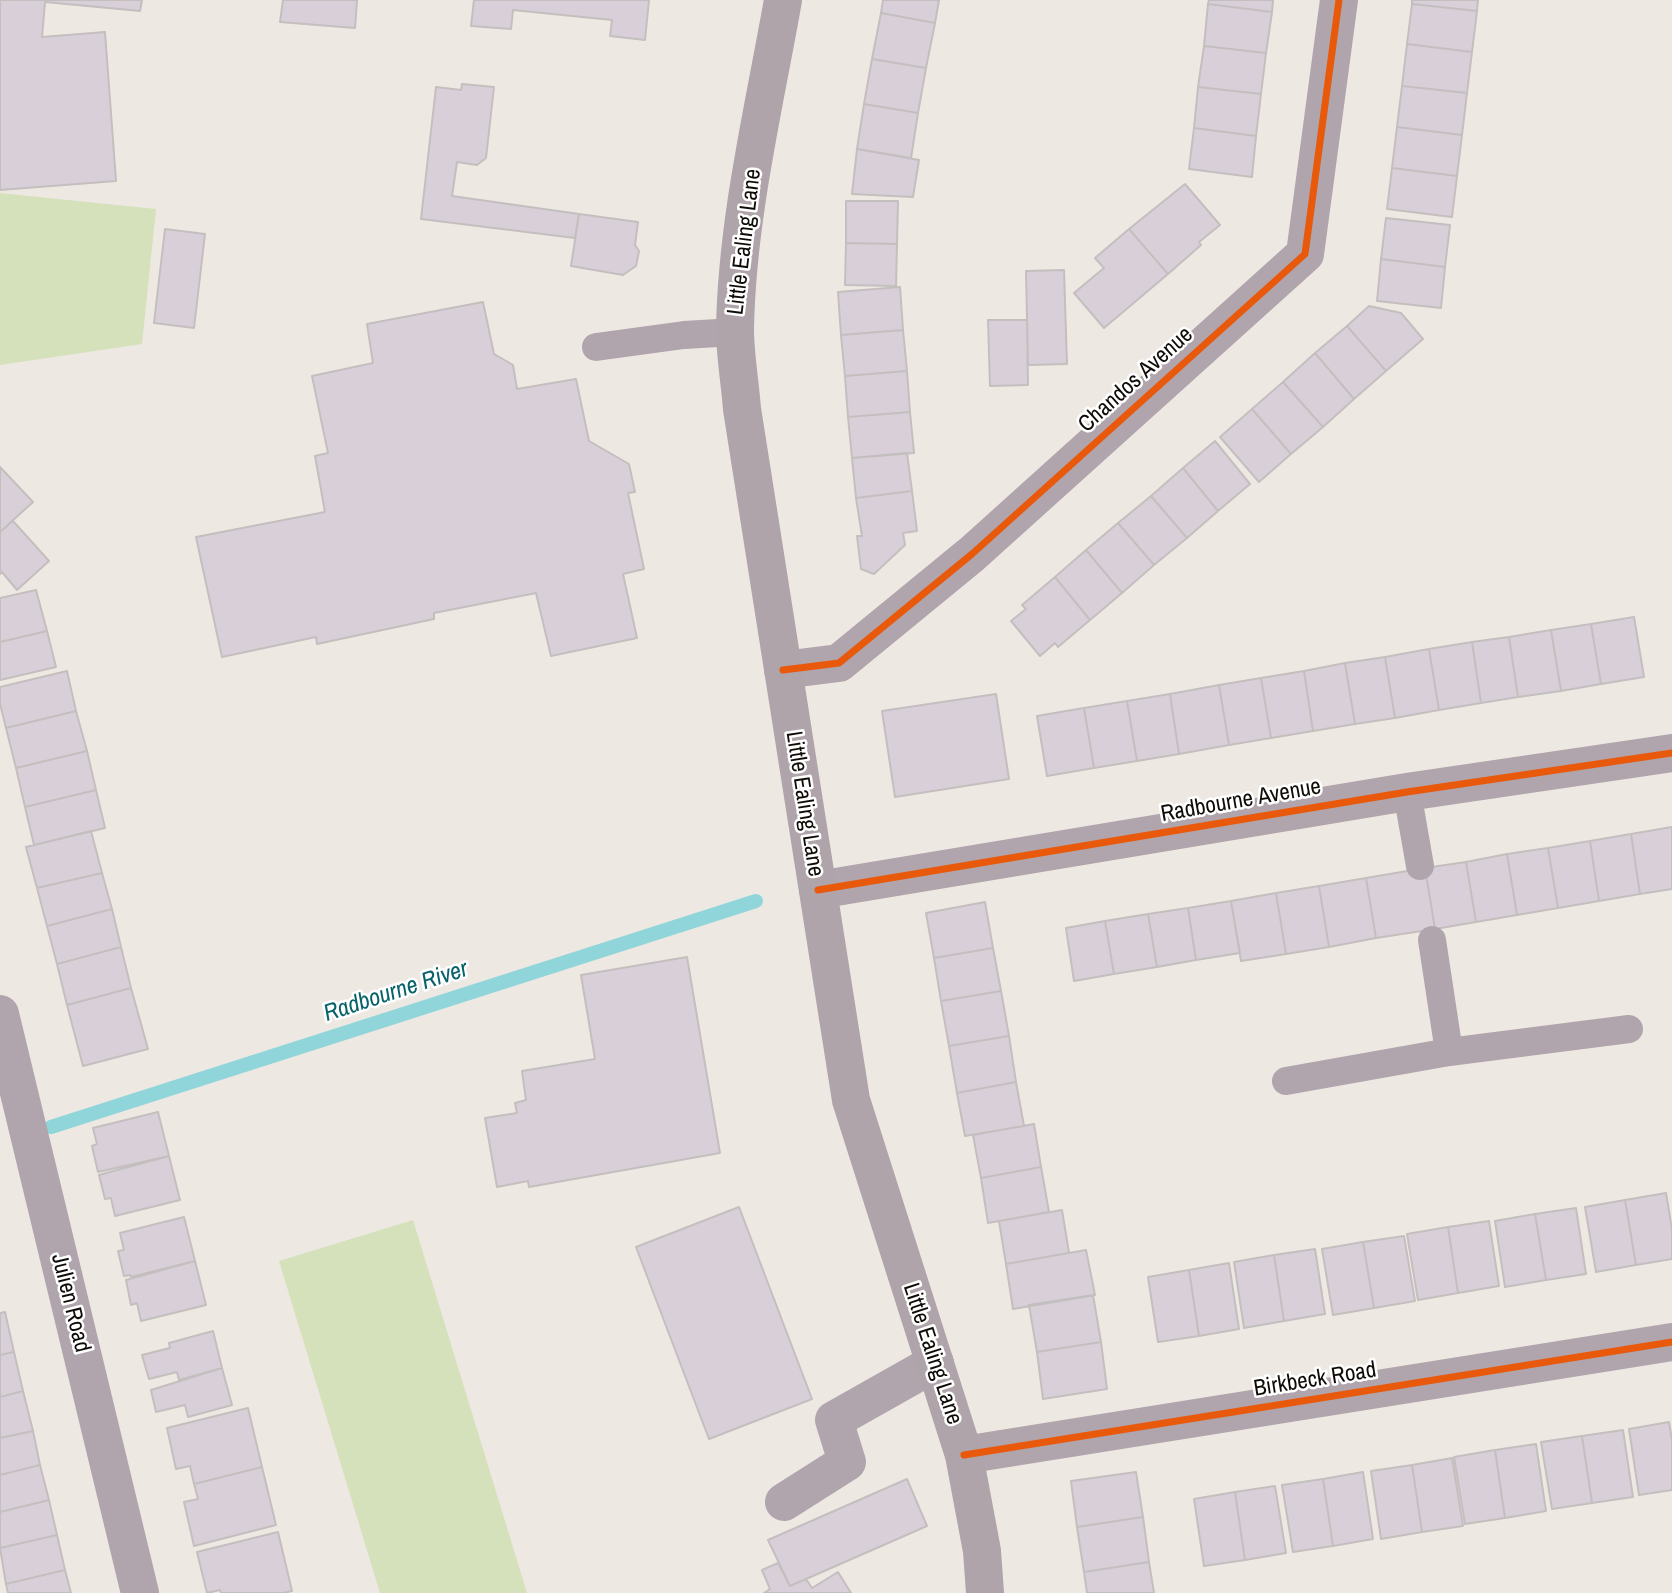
<!DOCTYPE html>
<style>
body{margin:0}
canvas{display:block;background:#eee8e2}
</style>
<canvas width="1672" height="1593"></canvas>
<script>
const ctx = document.querySelector('canvas').getContext('2d');
ctx.lineJoin = 'round';
function paint(path, color) { ctx.fillStyle = color; ctx.fill(path, 'evenodd'); }
function stroke(path, color, width, dash) { ctx.strokeStyle = color; ctx.lineWidth = width; ctx.lineCap = dash ? 'butt' : 'round'; ctx.setLineDash(dash || []); ctx.stroke(path); }
function label(font, color, halo, rows, align = 'center') {
  ctx.font = font + ' "Archivo Narrow",sans-serif'; ctx.lineWidth = 5; ctx.setLineDash([]); ctx.textBaseline = 'middle'; ctx.strokeStyle = halo; ctx.fillStyle = color; for (const [text, x, y, turn = 0] of rows) {
    ctx.save(); ctx.translate(x, y); ctx.rotate((+turn || 0) * Math.PI / 180); ctx.textAlign = isNaN(turn) ? turn : align; if (halo) ctx.strokeText(text, 0, 0); ctx.fillText(text, 0, 0); ctx.restore();
  }
}
const green = new Path2D(`
 M0,193l156,16 -14,135 -142,21z
 M413,1220l114,373h-147l-101,-332z`);
const stream = new Path2D(`
 M51,1127l705,-226`);
const building = new Path2D(`
 M0,0h142l-2,11 -95,-9 -3,35 63,-5 11,149 -116,9z
 M283,0h74l-2,28 -75,-6z
 M474,0h175l-4,40 -35,-4 2,-16 -99,-10 -2,19 -40,-3z
 M883,0h56l-4,23 -54,-10z
 M1209,0h64l-1,12 -64,-8z
 M1412,0h66l-1,11 -65,-7z
 M1208,4l64,8 -6,41 -62,-7z
 M1412,4l65,7 -5,41 -65,-8z
 M881,13l54,10 -9,45 -54,-9z
 M1407,44l65,8 -5,41 -65,-7z
 M1204,46l62,7 -5,41 -63,-7z
 M872,59l54,9 -8,45 -54,-9z
 M462,84l32,3 -8,71 -9,7 -20,-3 -5,34 127,18 -4,24 -154,-19 15,-132 25,3z
 M1402,86l65,7 -5,42 -65,-8z
 M1198,87l63,7 -5,42 -62,-8z
 M864,104l54,9 -7,45 -54,-9z
 M1397,127l65,8 -5,41 -65,-8z
 M1194,128l62,8 -4,41 -63,-8z
 M857,149l62,11 -6,37 -61,-3z
 M1392,168l65,8 -5,41 -65,-8z
 M1185,184l35,41 -21,17 2,3 -33,29 -39,-45z
 M846,201h52l-1,43 -51,-1z
 M579,214l59,8 -3,23 4,6 -3,15 -13,9 -52,-9z
 M1386,218l64,7 -5,42 -64,-8z
 M165,229l40,5 -11,94 -40,-5z
 M1129,229l39,45 -64,54 -30,-35 30,-25 -9,-10z
 M846,243l51,1 -1,42 -51,-1z
 M1381,259l64,8 -4,41 -64,-7z
 M1064,270l3,94 -39,1 -2,-94z
 M900,287l3,43 -62,5 -3,-43z
 M483,302l11,52 19,11 4,24 59,-10 13,62 40,23 6,28 -7,1 16,76 -21,5 14,64 -86,18 -15,-63 -102,20v6l-117,25 -1,-7 -94,20 -26,-120 129,-25 -10,-56 13,-3 -16,-77 61,-13 -6,-39z
 M1369,306l32,7 22,26 -37,32 -39,-45z
 M988,320h39l1,65 -38,1z
 M1347,326l39,45 -32,28 -39,-46z
 M903,330l4,41 -62,5 -4,-41z
 M1315,353l39,46 -31,28 -40,-45z
 M907,371l3,41 -62,5 -3,-41z
 M1283,382l40,45 -32,27 -39,-45z
 M1252,409l39,45 -32,28 -39,-45z
 M910,412l4,41 -62,5 -4,-41z
 M1215,441l35,43 -32,27 -35,-43z
 M907,453l5,38 -56,7 -4,-40z
 M0,467l33,35 -33,30z
 M1183,468l35,43 -31,27 -36,-42z
 M912,491l5,40 -14,2 2,12 -31,29 -13,-5 -4,-33h5l-6,-38z
 M1151,496l36,42 -33,27 -36,-42z
 M13,521l36,40 -32,29 -15,-18 -2,2v-42z
 M1118,523l36,42 -32,28 -36,-43z
 M1086,550l36,43 -32,27 -35,-43z
 M1055,577l35,43 -32,27 -3,-4 -15,13 -29,-35 15,-12 -4,-4z
 M36,590l11,41 -47,11v-44z
 M1634,617l10,60 -43,7 -10,-60z
 M1591,624l10,60 -40,7 -10,-61z
 M1551,630l10,61 -43,6 -9,-60z
 M47,631l9,36 -56,13v-38z
 M1509,637l9,60 -37,6 -9,-61z
 M1472,642l9,61 -42,7 -10,-61z
 M1429,649l10,61 -44,8 -10,-61z
 M1385,657l10,61 -40,6 -10,-61z
 M1345,663l10,61 -42,7 -9,-60z
 M67,671l9,40 -70,17 -6,-24v-17z
 M1304,671l9,60 -42,7 -10,-60z
 M1261,678l10,60 -42,7 -10,-60z
 M1219,685l10,60 -50,9 -9,-60z
 M996,694l13,85 -114,18 -13,-86z
 M1170,694l9,60 -42,7 -10,-60z
 M1127,701l10,60 -43,7 -10,-60z
 M1084,708l10,60 -47,8 -10,-60z
 M76,711l11,40 -71,17 -10,-40z
 M87,751l9,39 -71,17 -9,-39z
 M96,790l9,38 -71,17 -9,-38z
 M1672,827v62l-32,5 -9,-60z
 M91,831l11,42 -65,15 -11,-41z
 M1631,834l9,60 -41,7 -9,-60z
 M1590,841l9,60 -41,7 -10,-60z
 M1548,848l10,60 -41,7 -10,-61z
 M1507,854l10,61 -41,7 -10,-60z
 M1466,862l10,60 -41,7 -10,-61z
 M1425,868l10,61 -59,9 -10,-60z
 M102,873l10,36 -65,17 -10,-38z
 M1366,878l10,60 -47,9 -10,-61z
 M1319,886l10,61 -43,7 -10,-61z
 M1276,893l10,61 -45,7 -10,-60z
 M1231,901l9,52 -44,7 -8,-52z
 M985,902l8,46 -59,10 -8,-45z
 M1188,908l8,52 -39,7 -9,-53z
 M112,909l9,38 -64,17 -10,-38z
 M1148,914l9,53 -43,7 -9,-53z
 M1105,921l9,53 -40,7 -8,-53z
 M121,947l10,41 -64,17 -10,-41z
 M993,948l8,43 -60,10 -7,-43z
 M687,957l33,196 -191,34 -1,-6 -31,6 -12,-69 32,-5 -2,-10 11,-3 -4,-29 73,-12 -14,-84z
 M131,988l17,61 -65,17 -16,-61z
 M1001,991l8,45 -60,10 -8,-45z
 M1009,1036l7,46 -59,11 -8,-47z
 M1016,1082l8,44 -59,10 -8,-43z
 M158,1112l11,44 -71,16 -6,-26 5,-2 -4,-16z
 M1034,1124l7,43 -60,11 -8,-43z
 M169,1156l11,44 -65,16 -4,-18 -6,1 -6,-24z
 M1041,1167l8,45 -61,11 -7,-45z
 M1666,1193l6,36v30l-36,6 -11,-65z
 M1625,1200l11,65 -40,7 -11,-65z
 M739,1207l73,192 -103,40 -73,-192z
 M1576,1208l10,66 -40,6 -11,-66z
 M1062,1210l7,43 -63,11 -7,-43z
 M1535,1214l11,66 -41,7 -10,-66z
 M184,1217l11,44 -64,16 -1,-2 -6,1 -6,-25 6,-1 -4,-17z
 M1489,1221l10,65 -41,7 -10,-66z
 M1448,1227l10,66 -40,7 -11,-66z
 M1404,1236l11,65 -41,7 -11,-66z
 M1363,1242l11,66 -41,7 -11,-66z
 M1315,1249l10,65 -41,7 -10,-66z
 M1086,1250l9,45 -82,14 -7,-45z
 M1274,1255l10,66 -40,7 -10,-66z
 M195,1261l11,44 -65,16 -4,-18 -6,2 -5,-25z
 M1229,1263l10,66 -40,7 -10,-66z
 M1189,1270l10,66 -41,6 -10,-65z
 M1093,1295l8,47 -64,10 -8,-47z
 M5,1312l9,40 -14,3v-42z
 M213,1331l9,37 -43,12 -2,-8 -28,7 -7,-24 28,-7 -1,-5z
 M1101,1342l6,47 -64,10 -6,-47z
 M14,1352l9,39 -23,6v-42z
 M222,1368l10,37 -44,12 -3,-12 -29,7 -5,-22z
 M23,1391l10,40 -33,7v-41z
 M248,1408l14,59 -68,17 -4,-18 -14,3 -9,-41z
 M1669,1422l3,18v50l-33,5 -10,-66z
 M1623,1430l10,67 -41,6 -10,-67z
 M33,1431l7,34 -40,10v-37z
 M1582,1436l10,67 -40,6 -11,-67z
 M1536,1444l10,67 -41,7 -10,-68z
 M1495,1450l10,68 -40,6 -11,-67z
 M1452,1458l11,68 -41,6 -10,-67z
 M40,1465l9,35 -49,12v-37z
 M1412,1465l10,67 -41,7 -10,-68z
 M262,1467l14,58 -82,21 -10,-44 14,-3 -4,-15z
 M1136,1472l7,45 -66,10 -6,-46z
 M1363,1472l10,67 -40,7 -10,-67z
 M907,1479l20,47 -137,60 -22,-46z
 M1323,1479l10,67 -40,6 -11,-67z
 M1275,1486l11,67 -41,7 -10,-68z
 M1235,1492l10,68 -41,6 -10,-67z
 M49,1500l8,35 -57,13v-36z
 M1143,1517l6,45 -65,10 -7,-45z
 M278,1532l14,59 -9,2h-62l-1,-3 -13,3 -10,-41z
 M57,1535l8,35 -59,14 -6,-36z
 M1149,1562l5,31h-67l-3,-21z
 M778,1563l12,23 16,-7 6,9 26,-16 13,21h-87l6,-4 -8,-19z
 M65,1570l6,23h-63l-2,-9z`);
const service = new Path2D(`
 M596,347l88,-12 51,-3
 M1407,792l13,74
 M1432,940l17,112
 M1286,1081l163,-29 180,-23`);
const minor = new Path2D(`
 M783,670l56,-7 133,-109 333,-300 34,-254
 M818,890l589,-98 265,-39
 M0,1014l140,579
 M964,1455l708,-113
 M784,1502l63,-40 -13,-42 101,-57`);
const secondary = new Path2D(`
 M783,0c-19,108 -46,218 -48,329 0,26 5,53 7,80l109,691 113,355 18,96 3,42`);
const cycleway = new Path2D(`
 M783,670l56,-7 133,-109 333,-300 34,-254
 M818,890l589,-98 265,-39
 M964,1455l708,-113`);
const streetNames = [
 ["Little Ealing Lane",745,242,-83],
 ["Chandos Avenue",1136,380,-42],
 ["Radbourne Avenue",1241,801,-10],
 ["Little Ealing Lane",804,804,81],
 ["Julien Road",70,1303,76],
 ["Little Ealing Lane",932,1354,72],
 ["Birkbeck Road",1315,1380,-9]
];
const waterNames = [
 ["Radbourne River",396,992,-18]
];
paint(green, '#d4e1bb');
stroke(stream, '#8fd5da', 14);
paint(building, '#d9cfd9');
stroke(building, '#c4bfbf', 2);
stroke(service, '#b1a5ad', 28);
stroke(minor, '#b1a5ad', 38);
stroke(secondary, '#b0a4ab', 38);
stroke(cycleway, '#e8590c', 7);
label('23px', '#0f0b07', '#fff', streetNames);
label('italic 24px', '#076369', '#fff', waterNames);
</script>
